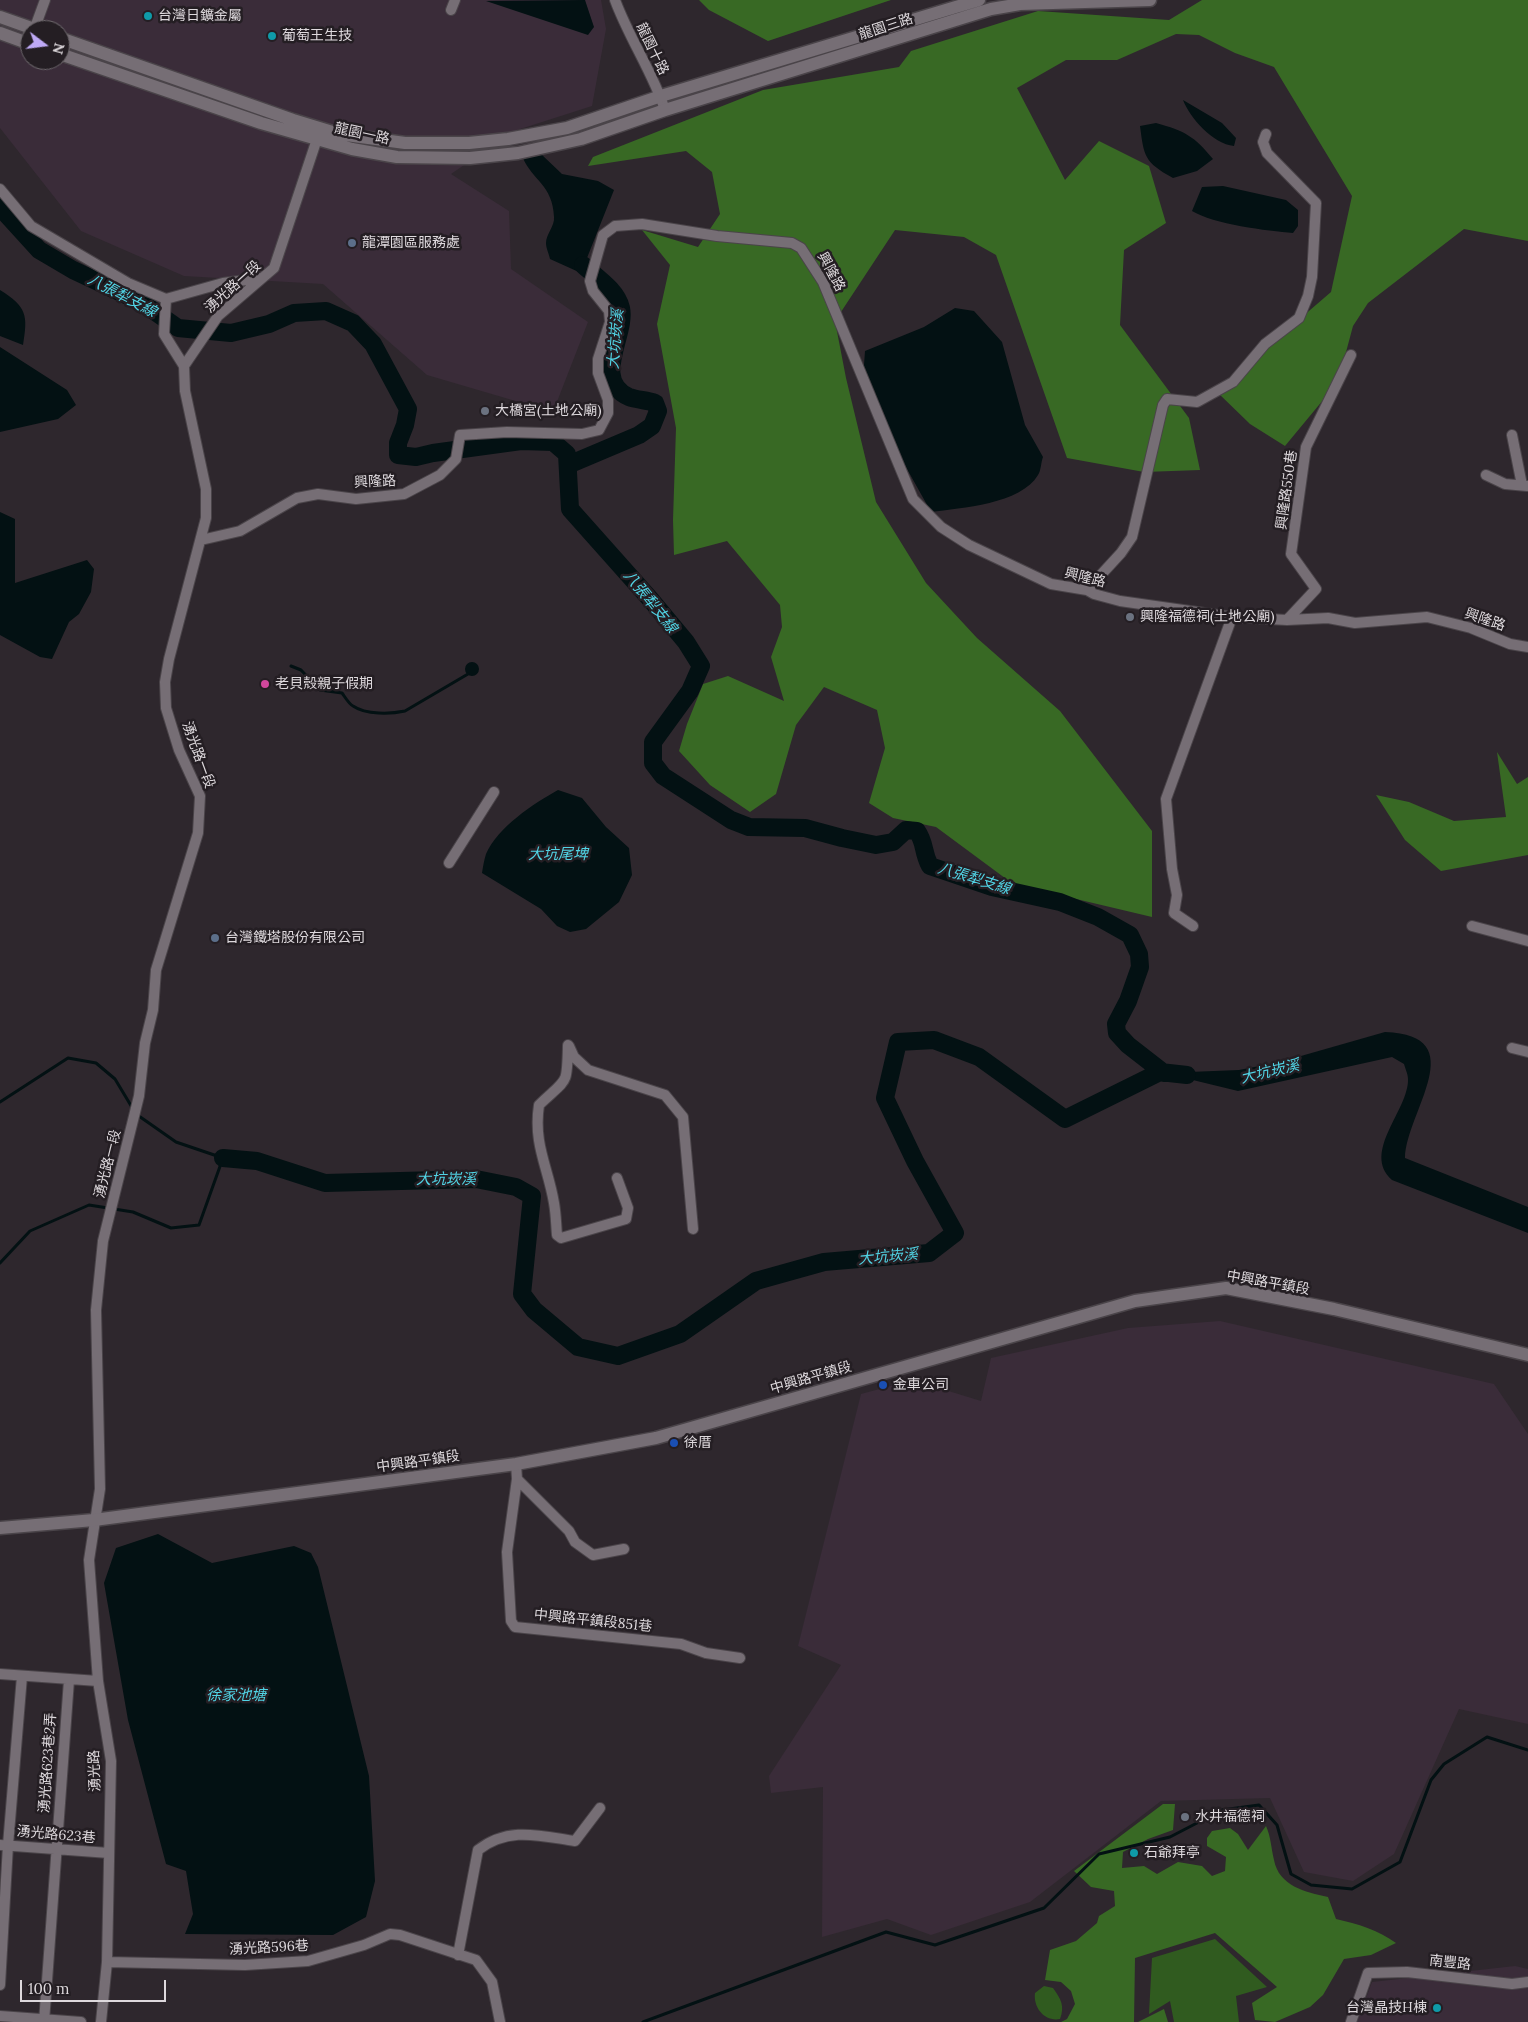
<!DOCTYPE html>
<meta charset="utf-8">
<style>
body{margin:0}
#map{position:relative;width:1528px;height:2022px;overflow:hidden;background:#2e272d;font-family:Lora,serif}
canvas{display:block}
.north{position:absolute;left:20px;top:20px;width:50px;height:50px;box-sizing:border-box;background:#241e23;border:1px solid #6e696d;border-radius:50%;rotate:105deg;font-size:14px;font-weight:700;line-height:20px;text-align:center;color:#ded9dd}
.north::after{content:'';display:block;margin:auto;width:18px;height:22px;background:#bea9f5;clip-path:polygon(50% 0,100% 100%,50% 72%,0 100%)}
.scale{position:absolute;left:20px;top:1980px;width:146px;height:22px;box-sizing:border-box;border:2px solid #ded9dd;border-top:0;padding-left:6px;font-size:15px;line-height:18px;white-space:nowrap;color:#ded9dd;-webkit-text-stroke:4px #241e23;paint-order:stroke}
</style>
<div id="map">
<canvas width="1528" height="2022"></canvas>
<div class="north">N</div>
<div class="scale">100 m</div>
</div>
<script>
const ctx = document.querySelector('canvas').getContext('2d');
ctx.lineJoin = 'round';
function paint(path, color) { ctx.fillStyle = color; ctx.fill(path, 'evenodd'); }
function stroke(path, color, width, dash) { ctx.strokeStyle = color; ctx.lineWidth = width; ctx.lineCap = dash ? 'butt' : 'round'; ctx.setLineDash(dash || []); ctx.stroke(path); }
function label(font, color, halo, rows, align = 'center') {
  ctx.font = font + ' Lora,"Noto Sans TC",serif'; ctx.lineWidth = 5; ctx.setLineDash([]); ctx.textBaseline = 'middle'; ctx.strokeStyle = halo; ctx.fillStyle = color; for (const [text, x, y, turn = 0] of rows) {
    ctx.save(); ctx.translate(x, y); ctx.rotate((+turn || 0) * Math.PI / 180); ctx.textAlign = isNaN(turn) ? turn : align; if (halo) ctx.strokeText(text, 0, 0); ctx.fillText(text, 0, 0); ctx.restore();
  }
}
const industrial = new Path2D(`
 M0,0h601l5,29 -14,77 -78,25 -63,43 58,37 2,58 77,53 -35,90 -126,-37 -104,-91 -139,-8 -103,-45 -81,-103zM30,30h30v30h-30z
 M1220,1321l274,63 34,50v290l-69,-15 -65,145 -41,27 -49,-9 -34,-74 -109,3 -131,101 -99,33 -44,-16 -65,18 1,-150 -52,6 -2,-17 72,-111 -43,-19 63,-252 67,-18 14,13 39,12 10,-43 137,-30z
 M1515,1966l13,3v53h-171l15,-40z`);
const green = new Path2D(`
 M1215,1939l52,48 -31,9 3,26h-65l-4,-21 -21,13 3,-56z
 M1044,1986l9,2c8,11 12,18 7,31 -15,3 -27,-11 -25,-26z`);
const forest = new Path2D(`
 M699,0h192l-123,41 -59,-31z
 M1202,0h326v241l-64,-12 -96,74 -15,23 -15,56 -53,64 -35,-22 -34,-33 115,-99 21,-96 -78,-129 -39,-14 -36,-18 -23,-1 -59,26h-51l-49,28 48,92 34,-39 50,25 17,57 -42,27 -4,75 69,93 11,52 -56,2 -77,-14 -71,-203 -32,-18 -69,-7 -60,91 11,57 30,124 50,81 51,55 83,73 92,120v86l-139,-33 -77,-57 -43,-9 -24,-15 16,-55 -8,-38 -53,-23 -28,38 -20,69 -26,18 -40,-27 -31,-34 8,-27 16,-40 25,-8 56,25 -13,-44 11,-30 -2,-22 -53,-64 -53,14 -1,-35 3,-92 -19,-104 13,-59 -28,-35 56,17 22,-33 -8,-42 -26,-21 -98,15 5,-9 170,-67 136,-23 12,-16 127,-40 131,9z
 M1497,752l20,32 11,-7v78l-87,16 -36,-31 -29,-45 33,7 45,19 52,-4z
 M1163,1804h12l-2,26 -25,9 -25,13 -1,16 22,-2 13,8 21,-12 24,4 10,10 13,-5 1,-14 -19,-11v-8l5,-7 18,-3 8,6 10,16 18,-24c5,11 5,22 8,34 5,26 31,32 54,37l8,22c22,5 42,11 60,24l-25,12 -27,4 -21,36 -13,12 -35,15 -20,-2 -3,-17 25,-16 -62,-54 -80,25 -1,64h-73l6,-3 8,-15 -4,-13 -10,-9 -16,-2 5,-30 26,-9 21,-18 2,-7 16,-10 -1,-15 -23,-4 -17,-16z
 M1164,2009l4,13h-30z`);
const water = new Path2D(`
 M585,0l9,27 -6,8 -102,-34z
 M1183,100l39,23 14,15 -2,8c-21,-2 -44,-28 -51,-46z
 M1156,123c29,8 38,13 57,36l-16,12 -24,7c-29,-16 -29,-22 -33,-52z
 M541,154l21,20 36,7 16,9 -33,83 -31,-14c-1,-5 -4,-11 -4,-16 0,-9 9,-17 8,-26 -1,-32 -22,-37 -31,-59z
 M1223,186l63,14 12,10v16l-5,7c-25,-2 -80,-9 -101,-22l10,-24z
 M0,290c27,17 28,25 23,55l-23,-9z
 M955,308l19,3 28,31 23,83 18,32c-2,5 -2,14 -5,18 -17,29 -77,33 -107,37l-29,-52 -39,-81 2,-28 59,-24z
 M0,347l67,43 9,15 -18,14 -58,13z
 M0,512l15,7v64l72,-23 7,9 -3,23 -12,22 -10,8 -17,37 -12,-2 -40,-22z
 M465 669a7 7 0 1 1 14 0a7 7 0 1 1-14 0Z
 M558,790l24,8 24,29 23,21 3,27 -13,27 -33,27 -16,3 -13,-6 -16,-17 -59,-36c1,-6 2,-13 4,-19 12,-27 47,-50 72,-64z
 M1385,1032c89,3 21,80 20,126l123,49v26l-136,-53c-31,-28 17,-70 16,-101 0,-5 -3,-11 -4,-15l-12,-7 -154,34 -74,-18 75,-3 41,-8z
 M158,1534l54,29 82,-17 17,7 7,14 51,209 6,105 -9,36 -33,18 -148,-1 8,-20 -7,-43 -20,-7 -38,-144 -24,-137 12,-35z`);
const stream = new Path2D(`
 M291,666l10,4 19,20 22,3c3,4 7,11 11,13 13,9 38,8 52,5l63,-37
 M0,1102l68,-44 28,5 19,16 18,30
 M0,1263l30,-32 59,-26 44,7 38,16 28,-3 24,-67 -47,-16 -40,-28
 M643,2022l243,-90 49,13 109,-37 55,-54 71,-17 52,-27 37,-5 18,20 14,49 20,11 41,4 48,-27 31,-82 13,-16 43,-27 41,13`);
const river = new Path2D(`
 M0,207l39,43 34,20 68,32 37,26 53,5 38,-9 25,-11 32,-2 27,12 20,21 35,65 -3,16 -7,18v12l18,2 17,-4 88,-12 32,1 14,12 3,55 81,91 35,42 15,24 -11,25 -37,51v21l10,13 68,44 18,7 56,1 37,10 34,7 17,-3 13,-12 11,1c9,13 5,20 13,35l62,21 68,15 38,15 32,18 9,19 1,13 -12,34 -12,23 1,9 11,12 36,28
 M568,465l71,-30 13,-9 6,-15 -3,-8c-8,-3 -18,-3 -26,-6 -38,-17 -2,-63 -8,-89 -4,-18 -25,-31 -38,-43
 M223,1158l34,3 68,22 151,-4 40,8 16,9 -10,98 12,16 44,37 40,9 62,-22 76,-53 68,-19 105,-9 26,-20 -40,-72 -30,-63 13,-56 36,-2 45,17 86,62 95,-47 27,3`);
const minor = new Path2D(`
 M615,0c14,38 38,73 50,110
 M451,10l4,-10
 M34,30l11,-30
 M0,189l31,37 97,57 38,16 57,-16 39,-5
 M166,299l-2,35 20,32
 M1512,435l10,50
 M1486,475l19,9 22,2
 M201,540l39,-9 57,-33 21,-4 38,5 48,-5 36,-19 16,-16 4,-24 47,-3 75,2 17,-4 9,-17v-13l-10,-27v-14l12,-37 -1,-11 -16,-20 -3,-10 13,-46 12,-9 27,-2 75,12 75,7 9,5 22,34 90,217 28,28 28,18 82,39 36,6 7,4 26,7 112,16 55,3 41,-2 27,5 72,-6 44,11 39,16 18,3
 M1087,590l34,-37 11,-16 31,-132 4,-6 30,3 36,-20 32,-38 34,-26 9,-22 4,-19 4,-74 -49,-50 -4,-11 3,-8
 M1287,620l29,-31 -25,-35 15,-107 45,-92
 M449,863l45,-71
 M1193,926l-19,-13 3,-18 -5,-26 -6,-70 66,-182
 M1472,926l56,15
 M568,1045c-1,42 0,32 -29,60 -6,39 9,62 15,98 2,11 2,21 3,32l4,3 65,-19 2,-11 -11,-30
 M569,1046l5,11 14,13 77,25 18,22 10,112
 M1512,1048l16,4
 M516,1464l1,15 -10,73 4,69 4,6 166,17 25,9 34,5
 M517,1479l52,52 6,11 18,13 31,-6
 M0,1674l98,7
 M0,1845l109,8
 M458,1955l20,-105c31,-24 62,-14 97,-9l25,-33
 M107,1962l138,3 63,-4 56,-16 26,-11 10,1 76,25 16,22 8,40
 M0,1985l8,-140 14,-169
 M0,2016l81,6
 M44,2022l25,-342
 M101,2022l6,-60 4,-201 -13,-80 -9,-121 11,-71 -4,-179 7,-69 36,-145 6,-53 8,-33 3,-40 42,-137 2,-37 -21,-46 -13,-42 -1,-26 4,-23 37,-141v-29l-21,-98 -1,-25 34,-50 56,-48 45,-135
 M1351,2022l17,-49 39,-1 105,12 16,-2`);
const tertiary = new Path2D(`
 M0,17l37,13
 M0,33l30,11
 M60,38l233,82 46,14 66,9h64l39,-4 59,-11 94,-32 318,-96
 M60,54l201,69 91,26 45,8 73,1 48,-5 63,-14 84,-29 326,-101 29,-5 130,-4
 M0,1528l94,-8 422,-56 140,-26 479,-137 91,-13 108,21 194,46`);
const markers = [
 [148,16,5,"#0f9aa8"],
 [272,36,5,"#0f9aa8"],
 [352,243,5,"#5c6f8a"],
 [485,411,5,"#6b7280"],
 [1130,617,5,"#6b7280"],
 [265,684,5,"#d1479c"],
 [215,938,5,"#5c6f8a"],
 [883,1385,5,"#1a4fb4"],
 [674,1443,5,"#1a4fb4"],
 [1185,1817,5,"#6b7280"],
 [1134,1853,5,"#0f9aa8"],
 [1437,2008,5,"#0f9aa8"]
];
const poiNames = [
 ["台灣日鑛金屬",158,16],
 ["葡萄王生技",282,36],
 ["龍潭園區服務處",362,243],
 ["大橋宮(土地公廟)",495,411],
 ["興隆福德祠(土地公廟)",1140,617],
 ["老貝殼親子假期",275,684],
 ["台灣鐵塔股份有限公司",225,938],
 ["金車公司",893,1385],
 ["徐厝",684,1443],
 ["水井福德祠",1195,1817],
 ["石爺拜亭",1144,1853],
 ["台灣晶技H棟",1427,2008,"right"]
];
const streetNames = [
 ["龍園三路",886,27,-18],
 ["龍園十路",652,49,64],
 ["龍園一路",362,134,12],
 ["興隆路",831,272,62],
 ["湧光路一段",233,287,-42],
 ["興隆路",375,482,-3],
 ["興隆路550巷",1287,490,-82],
 ["興隆路",1085,578,14],
 ["興隆路",1485,620,19],
 ["湧光路一段",198,755,70],
 ["湧光路一段",108,1164,-76],
 ["中興路平鎮段",1268,1283,10],
 ["中興路平鎮段",811,1378,-16],
 ["中興路平鎮段",418,1462,-8],
 ["中興路平鎮段851巷",593,1621,6],
 ["湧光路623巷2弄",48,1763,-86],
 ["湧光路",95,1771,-92],
 ["湧光路623巷",56,1835,5],
 ["湧光路596巷",269,1948,-3],
 ["南豐路",1450,1963,6]
];
const waterNames = [
 ["八張犁支線",122,296,28],
 ["大坑崁溪",616,339,-85],
 ["八張犁支線",650,602,51],
 ["大坑尾埤",558,855],
 ["八張犁支線",974,879,17],
 ["大坑崁溪",1270,1072,-13],
 ["大坑崁溪",446,1180],
 ["大坑崁溪",888,1257,-5],
 ["徐家池塘",236,1696]
];
paint(industrial, '#3a2c39');
paint(green, '#305b1f');
paint(forest, '#386924');
paint(water, '#031113');
stroke(stream, '#031113', 3);
stroke(river, '#031113', 18);
stroke(minor, '#4a4449', 12);
stroke(tertiary, '#4a4449', 15);
stroke(minor, '#766e75', 10);
stroke(tertiary, '#766e75', 12);
for (const [x, y, r, color] of markers) { const dot = new Path2D(); dot.arc(x, y, r, 0, 2 * Math.PI); ctx.fillStyle = color; ctx.fill(dot); stroke(dot, '#241e23', 2); }
label('14px', '#ded9dd', '#241e23', poiNames, 'left');
label('14px', '#ded9dd', '#241e23', streetNames);
label('italic 15px', '#51d4e5', '#241e23', waterNames);
</script>
